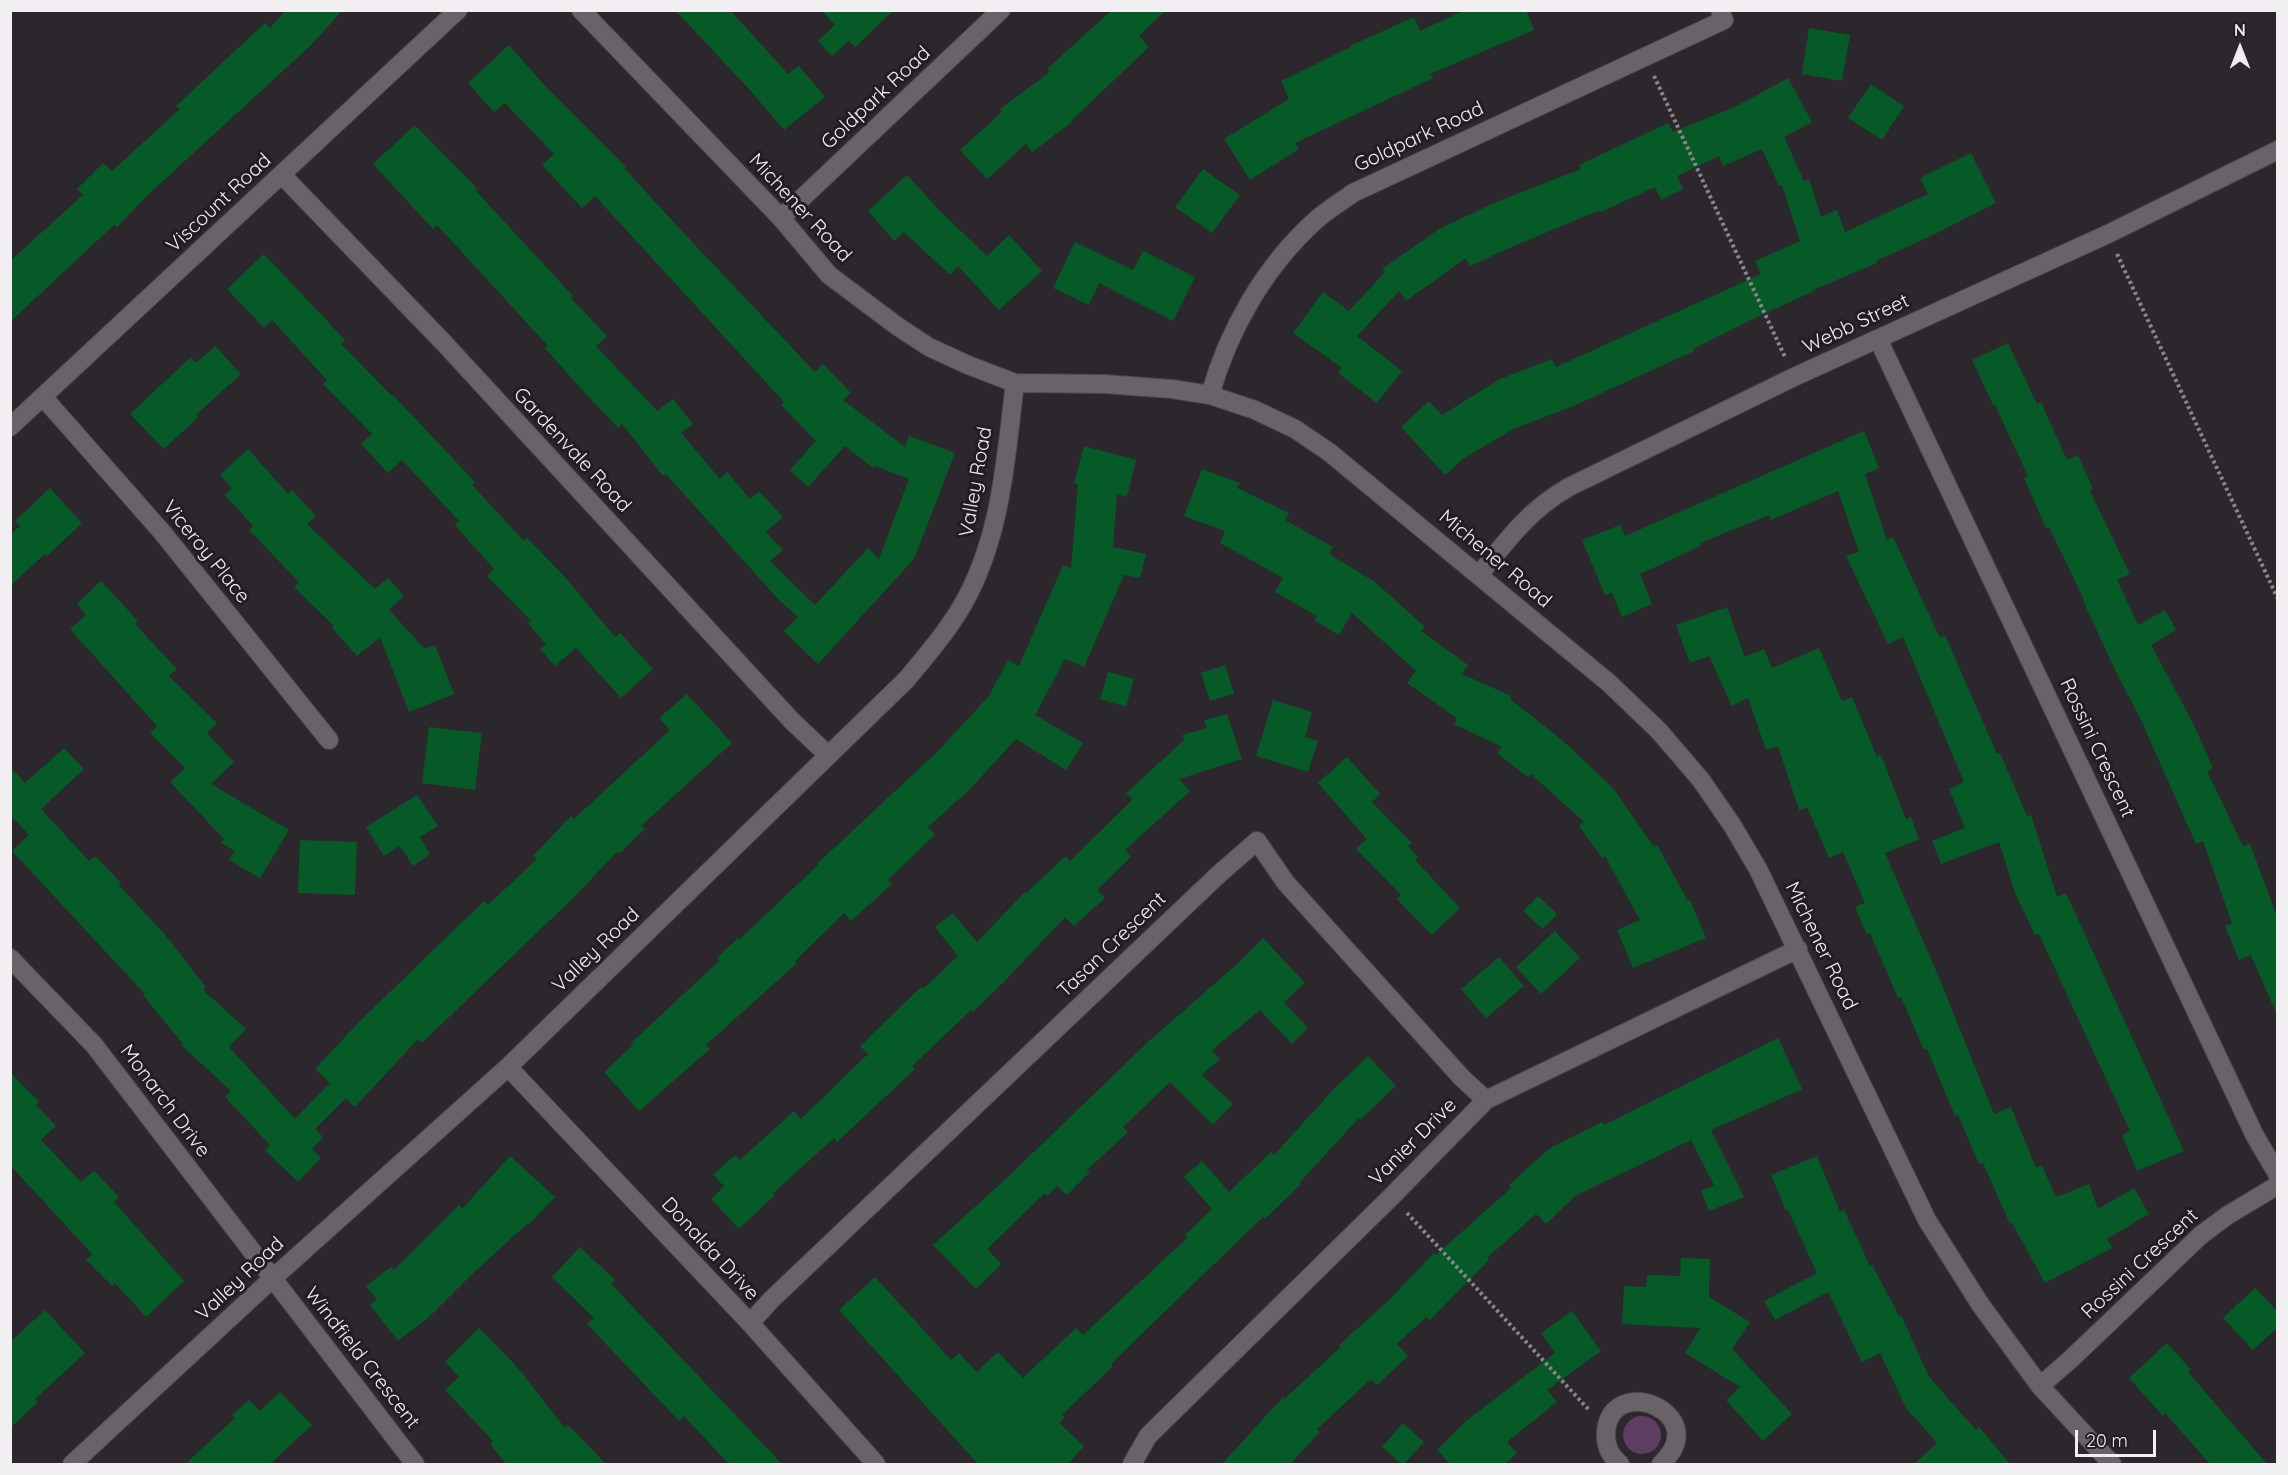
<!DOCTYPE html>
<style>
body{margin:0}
#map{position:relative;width:2288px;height:1475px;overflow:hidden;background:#2c272c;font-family:Quicksand,sans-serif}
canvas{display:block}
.frame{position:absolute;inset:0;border:12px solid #f2eff3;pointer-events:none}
.north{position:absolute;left:2210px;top:18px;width:60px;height:60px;-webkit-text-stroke:4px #221d22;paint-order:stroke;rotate:0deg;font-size:16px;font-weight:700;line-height:24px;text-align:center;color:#f2eff3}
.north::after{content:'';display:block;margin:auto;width:21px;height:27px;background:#f2eff3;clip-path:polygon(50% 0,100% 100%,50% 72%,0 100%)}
.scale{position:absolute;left:2075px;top:1430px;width:81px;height:27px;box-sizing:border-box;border:3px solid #f2eff3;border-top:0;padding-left:8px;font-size:18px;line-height:21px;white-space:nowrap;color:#f2eff3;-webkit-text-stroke:4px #221d22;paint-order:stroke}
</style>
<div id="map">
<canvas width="2288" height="1475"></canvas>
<div class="frame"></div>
<div class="north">N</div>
<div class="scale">20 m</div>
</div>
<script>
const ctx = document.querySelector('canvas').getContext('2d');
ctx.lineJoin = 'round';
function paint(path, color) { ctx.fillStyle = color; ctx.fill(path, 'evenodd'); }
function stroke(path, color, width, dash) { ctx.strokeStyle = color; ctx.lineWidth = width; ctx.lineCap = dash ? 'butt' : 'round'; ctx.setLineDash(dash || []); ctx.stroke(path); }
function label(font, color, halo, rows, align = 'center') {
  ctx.font = font + ' Quicksand,sans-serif'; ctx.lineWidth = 6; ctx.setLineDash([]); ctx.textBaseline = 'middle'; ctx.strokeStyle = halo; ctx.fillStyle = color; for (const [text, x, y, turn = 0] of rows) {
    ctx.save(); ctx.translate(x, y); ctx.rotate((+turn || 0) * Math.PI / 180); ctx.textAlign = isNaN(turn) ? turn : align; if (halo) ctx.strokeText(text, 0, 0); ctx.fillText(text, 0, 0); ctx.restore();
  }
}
const green = new Path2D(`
 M1623 1435a19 19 0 1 1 38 0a19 19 0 1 1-38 0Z`);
const building = new Path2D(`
 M286,10h57l-33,36 -160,147 -33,34 -3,-2 -104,97v-61l73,-66 -6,-6 26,-26 9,8 68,-62 -4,-3 89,-83 5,5z
 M675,10h55l58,64 11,-8 26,31 -41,33 -35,-41z
 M821,10h73l-39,37 -6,-6 -17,15 -14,-15 17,-16z
 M1112,10h54l-27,26 10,11 -78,74 1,1 -40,30 -6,-8 -39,35 -27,-29 42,-38 -2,-3 50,-37 -3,-3z
 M1465,10h61l8,20 -104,44 3,4 -138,65 4,6 -49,31 -26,-41 65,-40 -8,-18 70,-34 -1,-1 64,-29 6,14z
 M1809,28l41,7 -8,46 -40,-7z
 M509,45l38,43 79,79 -2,1 55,60 136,144 8,-8 28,29 -8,7 62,47 4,-11 46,17 -41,106 -96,105 -34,-33 14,-14 -20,-18 -112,-125 -3,2 -41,-52 -4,4 -33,-35 -40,-45 3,-2 -111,-121 -4,4 -60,-65 42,-39 62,63 -2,2 98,106 -2,2 36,38 -11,10 61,65 16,-12 20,25 -12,9 39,46 7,-7 23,27 9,-8 24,26 -17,15 17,18 -13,11 45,44 53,-57 11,11 30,-80 -34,-13 -2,2 -28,-22 -37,41 -18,-17 26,-29 -35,-36 3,-3 -189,-206 -13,12 -40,-43 12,-11 -49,-51 -11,9 -26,-29z
 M1788,78l24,44 -28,15 20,44 5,-2 12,38 16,-7 8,22 83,-38 -8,-16 51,-25 25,50 -65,33 -55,25 1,2 -64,27 1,1 -61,28 -60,30 1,2 -123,56 -58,22 -50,30 -18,16 -44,-48 28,-26 13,14 58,-36 52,-20 4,8 205,-93 -6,-13 45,-20 -18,-56 -3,1 -17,-37 -39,17 -4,-10 -42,20 6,13 -22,11 -6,-13 -54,25 -1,-2 -86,36 -44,20 -4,-8 -60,43 -7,-10 -42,45 45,35 -25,32 -39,-30 4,-5 -49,-35 30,-41 26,19 36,-39 -3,-3 57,-40 55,-26 87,-34 -2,-4 89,-42 5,9 64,-26z
 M1871,84l33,22 -22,34 -34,-22z
 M1203,169l37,26 -28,38 -37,-26z
 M907,175l35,38 45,43 22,-21 33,36 -43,39 -41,-44 -8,9 -46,-43 -10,9 -26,-30z
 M1075,242l58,28 10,-19 52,26 -22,44 -74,-38 -10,22 -36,-17z
 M264,254l81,86 -4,4 51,52 1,-1 82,87 -3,3 52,56 3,-3 37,38 51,61 5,-4 33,36 -32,29 -45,-50 -21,18 -15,-17 6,-5 -18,-21 3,-2 -44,-45 7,-7 -39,-44 4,-4 -57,-61 -14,13 -27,-29 11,-10 -49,-50 4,-4 -55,-60 -8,8 -37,-39z
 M2008,343l29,61 4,-2 26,58 11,-5 15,34 -3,2 40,83 -13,6 21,45 27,-15 11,20 -25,15 42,78 20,45 -6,3 36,75 7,-2 27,73v98l-26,-60 -12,5 -14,-34 7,-3 -29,-82 -7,3 -55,-124 -25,-48 -32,-69 1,-1 -36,-75 -3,1 -22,-50 4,-2 -33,-71h-2l-21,-45z
 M215,346l26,28 -45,41 2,2 -34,32 -34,-35 61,-57 5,6z
 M1864,431l15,37 -14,6 22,66 6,-3 47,101 5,-3 52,119 3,-1 27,63 4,-1 26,82 9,-4 118,258 -47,20 -15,-36 8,-4 -91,-197 -4,1 -20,-42 -16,-51 -58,22 -9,-23 33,-13 -16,-39 15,-7 -61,-145 -15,7 -42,-88 13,-4 -21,-61 -67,29 -2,-5 -69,28 1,3 -61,28 12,30 -30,13 -10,-24 -7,2 -23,-55 38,-15 5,11z
 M1084,446l52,14 -9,37 -10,-3 -4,53 33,7 -6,24 -16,-3 -40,92 -19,-8 -30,56 48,28 -17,27 -50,-31 -46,50 -42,38 7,7 -47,46 4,4 -41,37 -7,-8 -49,48 2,2 -91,82 4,4 -71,62 -35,-39 29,-27 -2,-2 88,-82 -2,-3 21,-20 2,1 78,-74 -1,-1 120,-112 52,-56 19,-36 11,6 44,-101 8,3 7,-84 -4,-1z
 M248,449l40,45 4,-4 24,26 -9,8 68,65 13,-11 16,18 -15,14 36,39 10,-4 19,49 -45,18 -29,-75 -23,19 -25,-28 2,-2 -40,-39 5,-5 -50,-52 4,-4 -28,-31 7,-7 -12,-13z
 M1202,469l38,14 -3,5 52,25 -4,7 48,27 -4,7 46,28 50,45 -4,4 47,34 -6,9 49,22 -1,3 52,41 51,48 41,59 3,-2 31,56 2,-1 16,38 -73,30 -16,-38 23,-10 -35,-64 -3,2 -23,-32 5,-4 -53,-48 -3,3 -31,-24 5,-6 -48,-23 3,-6 -50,-35 9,-12 -64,-58 -13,22 -25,-15 3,-4 -42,-24 8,-14 -63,-35 5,-12 -41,-15z
 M50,488l32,35 -35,33 -2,-2 -35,32v-51l10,-9 -5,-5z
 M101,581l37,40 -3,3 42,45 -8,7 48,47 -10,10 27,29 -23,22 78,46 -29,48 -31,-18 6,-9 -14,-8 3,-4 -54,-57 15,-14 -35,-35 7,-7 -87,-97 16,-14 -9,-11z
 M1727,607l18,50 19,-8 8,19 47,-20 23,53 10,-4 25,60 4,-2 25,64 5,-2 8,22 -34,14 55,127 54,134 17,-7 25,61 6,-2 14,31 33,-13 9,25 36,-21 15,26 -42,25 5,9 -67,35 -33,-60 -2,1 -27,-61 -4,1 -21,-49 -3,1 -28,-67 -3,1 -23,-53 -3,1 -28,-65 -3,2 -12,-28 10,-4 -22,-51 -14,6 -22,-51 -8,3 -21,-64 -12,4 -18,-52 -16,8 -23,-50 -19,7 -14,-38z
 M1225,665l9,29 -24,7 -9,-28z
 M1108,672l26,7 -8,28 -26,-8z
 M687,694l45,49 -91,83 4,3 -25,24 -2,-2 -46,48 -150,144 -4,-4 -63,68 -9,-9 -31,31 8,8 -11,12 9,9 -23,24 -33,-32 5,-5 -45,-48 6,-6 -50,-46 2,-1 -40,-49 2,-1 -133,-143 17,-16 -19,-20v-48l15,16 39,-35 20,21 -43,40 48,52 6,-5 26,27 -2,2 47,51 40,51 -3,3 43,39 -17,18 66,72 35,-36 -15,-14 46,-49 123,-119 4,4 49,-46 -4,-3 38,-40 3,3 96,-89 -11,-12z
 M1273,700l39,12 -7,25 13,4 -10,31 -52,-16z
 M1227,714l15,45 -63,20 11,12 -65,59 6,7 -34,33 8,8 -31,28 -9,-9 -62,66 -30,29 -2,-2 -59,56 3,3 -78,73 -3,-4 -62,56 2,2 -35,33 -28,-30 13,-13 -11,-11 22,-20 5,5 54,-49 7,8 67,-65 -8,-8 61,-59 2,2 35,-33 -23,-29 18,-14 24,29 48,-50 1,1 40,-37 4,5 62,-61 -4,-6 -5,2 61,-56 -2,-5 25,-7 -3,-8z
 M429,727l53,6 -7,57 -53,-7z
 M1347,757l33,37 -8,8 40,41 -4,3 10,11 -3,3 45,48 -28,27 -35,-36 4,-4 -45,-46 11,-10 -49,-56z
 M417,795l21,31 -18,11 10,17 -17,12 -13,-20 -16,10 -18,-29z
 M300,840l57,2 -2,53 -57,-2z
 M1538,896l19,18 -14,15 -20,-18z
 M1555,931l25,27 -39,36 -25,-27z
 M1263,938l42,45 -21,19 24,26 -16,16 -32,-34 -48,40 8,9 -18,16 31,29 -20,21 -43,-43 -47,45 5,5 -41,38 3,2 -23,23 -10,-9 -10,10 -2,-3 -58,56 15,15 -26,25 -43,-44 77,-70 139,-134 86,-75z
 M1499,957l25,29 -38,32 -25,-29z
 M1778,1038l24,51 -91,41 33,67 -35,14 -8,-20 13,-6 -23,-45 -116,56 -29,28 -10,-10 -49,44 2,2 -59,60 -4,-3 -29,27 11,12 -31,29 -6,-6 -54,50 3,3 -30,32h-68l61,-67 1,2 57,-52 -2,-2 47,-42 48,-50 2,2 75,-67 -2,-3 41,-37 52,-26 2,3z
 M1368,1056l28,30 -36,34 -1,-2 -59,64 1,2 -36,35 -2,-2 -107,103 -45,44 2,2 -51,49 3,2 -6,6 25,23 -16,18h-90l-139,-154 36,-33 76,83 8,-7 18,19 21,-20 25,26 53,-50 7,7 104,-97 -2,-3 27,-26 -28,-32 18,-16 27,31 42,-40 3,3 59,-65z
 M10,1072l29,30 -3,3 20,21 -15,14 40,42 13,-11 25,26 -5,5 70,79 -38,36 -31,-34 -3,3 -26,-26 6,-6 -82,-89z
 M510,1156l45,41 -27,28 -1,-1 -57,52 -42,42 -30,23 -28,-36 7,-6 -11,-13 25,-19 3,3 65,-65 3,4z
 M1817,1156l23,56 4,-2 26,56 2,-1 27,51 2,-1 28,62 47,53 3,-3 31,37h-96l23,-21 -31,-35 -26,-55 -18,9 -34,-70 -53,28 -11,-19 53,-28 -29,-63 -2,1 -15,-36z
 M580,1247l35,33 -4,4 171,180h-53l-45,-48 -5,5 -92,-97 7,-6 -42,-41z
 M1681,1258l29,1 -1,38 41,25 -18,27 60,65 -29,27 -37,-41 14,-13 -55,-34 15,-25 -78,-4 2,-38 22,1 1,-12 33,1z
 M2255,1288l22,23v17l-24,22 -30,-32z
 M45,1310l40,43 -50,46 3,3 -28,26v-86z
 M1572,1311l29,40 -54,39 10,12 -50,40 10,11 -12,11h-55l-13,-14 29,-29 89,-68 -14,-20z
 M479,1328l39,40 47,60 3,-3 38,39h-100l-16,-20 3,-3 -48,-51 14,-13 -14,-15z
 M2167,1343l24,27 -3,2 79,92h-57l-45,-51 -2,3 -34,-38z
 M280,1392l32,33 -42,39h-85l50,-46 -3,-3 17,-15 11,11z
 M1403,1423l21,19 -20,22h-3l-19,-17z`);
const path = new Path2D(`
 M1654,76l131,281
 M2117,254l161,345
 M1407,1213l182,197`);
const minor = new Path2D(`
 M581,10l200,208 48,57 68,51 32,21 39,18 47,18 89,1 68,5 38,6 45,15 40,19 34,23 280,231 50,48 42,49 31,45 26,44 169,351 53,84 60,82 72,78
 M282,175l162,168 348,378 36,34
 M781,218l220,-208
 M1878,339l377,797 23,39
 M1210,395c19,-66 54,-128 106,-175 11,-10 25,-18 37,-27l371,-173 -4,-10
 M43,397l119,135 167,208
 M10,427l448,-417
 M1479,575c28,-35 51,-66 90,-88l225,-110 314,-143 170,-84
 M10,958l84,87 321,419
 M508,1067l242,256 126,141
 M750,1323l22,-24 446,-424 39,-34 29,42 176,195 24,22
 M2040,1386l31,-27 130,-124 27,-20 50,-30
 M72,1464l200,-185 236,-212 399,-388c23,-28 46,-54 62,-86 33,-65 37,-138 46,-210
 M1132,1464l16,-28 244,-240 94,-96 312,-151
 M1620,1464c-10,-8 -15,-18 -14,-32 5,-61 109,-18 55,32`);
const streetNames = [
 ["Goldpark Road",876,98,-43],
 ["Goldpark Road",1419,137,-25],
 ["Viscount Road",219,203,-43],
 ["Michener Road",800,208,47],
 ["Webb Street",1856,324,-25],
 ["Gardenvale Road",572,450,47],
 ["Valley Road",976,482,-80],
 ["Viceroy Place",206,552,51],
 ["Michener Road",1495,559,40],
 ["Rossini Crescent",2097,748,65],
 ["Tasan Crescent",1112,945,-44],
 ["Michener Road",1821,946,64],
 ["Valley Road",596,950,-44],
 ["Monarch Drive",165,1101,53],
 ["Vanier Drive",1413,1142,-45],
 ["Donalda Drive",710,1249,47],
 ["Rossini Crescent",2140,1264,-43],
 ["Valley Road",240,1279,-43],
 ["Windfield Crescent",362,1358,52]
];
paint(green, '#5d3d60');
paint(building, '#065a27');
stroke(minor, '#49464a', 20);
stroke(path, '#8a868a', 4, [3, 3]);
stroke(minor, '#696369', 18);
label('20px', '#f2eff3', '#221d22', streetNames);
</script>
